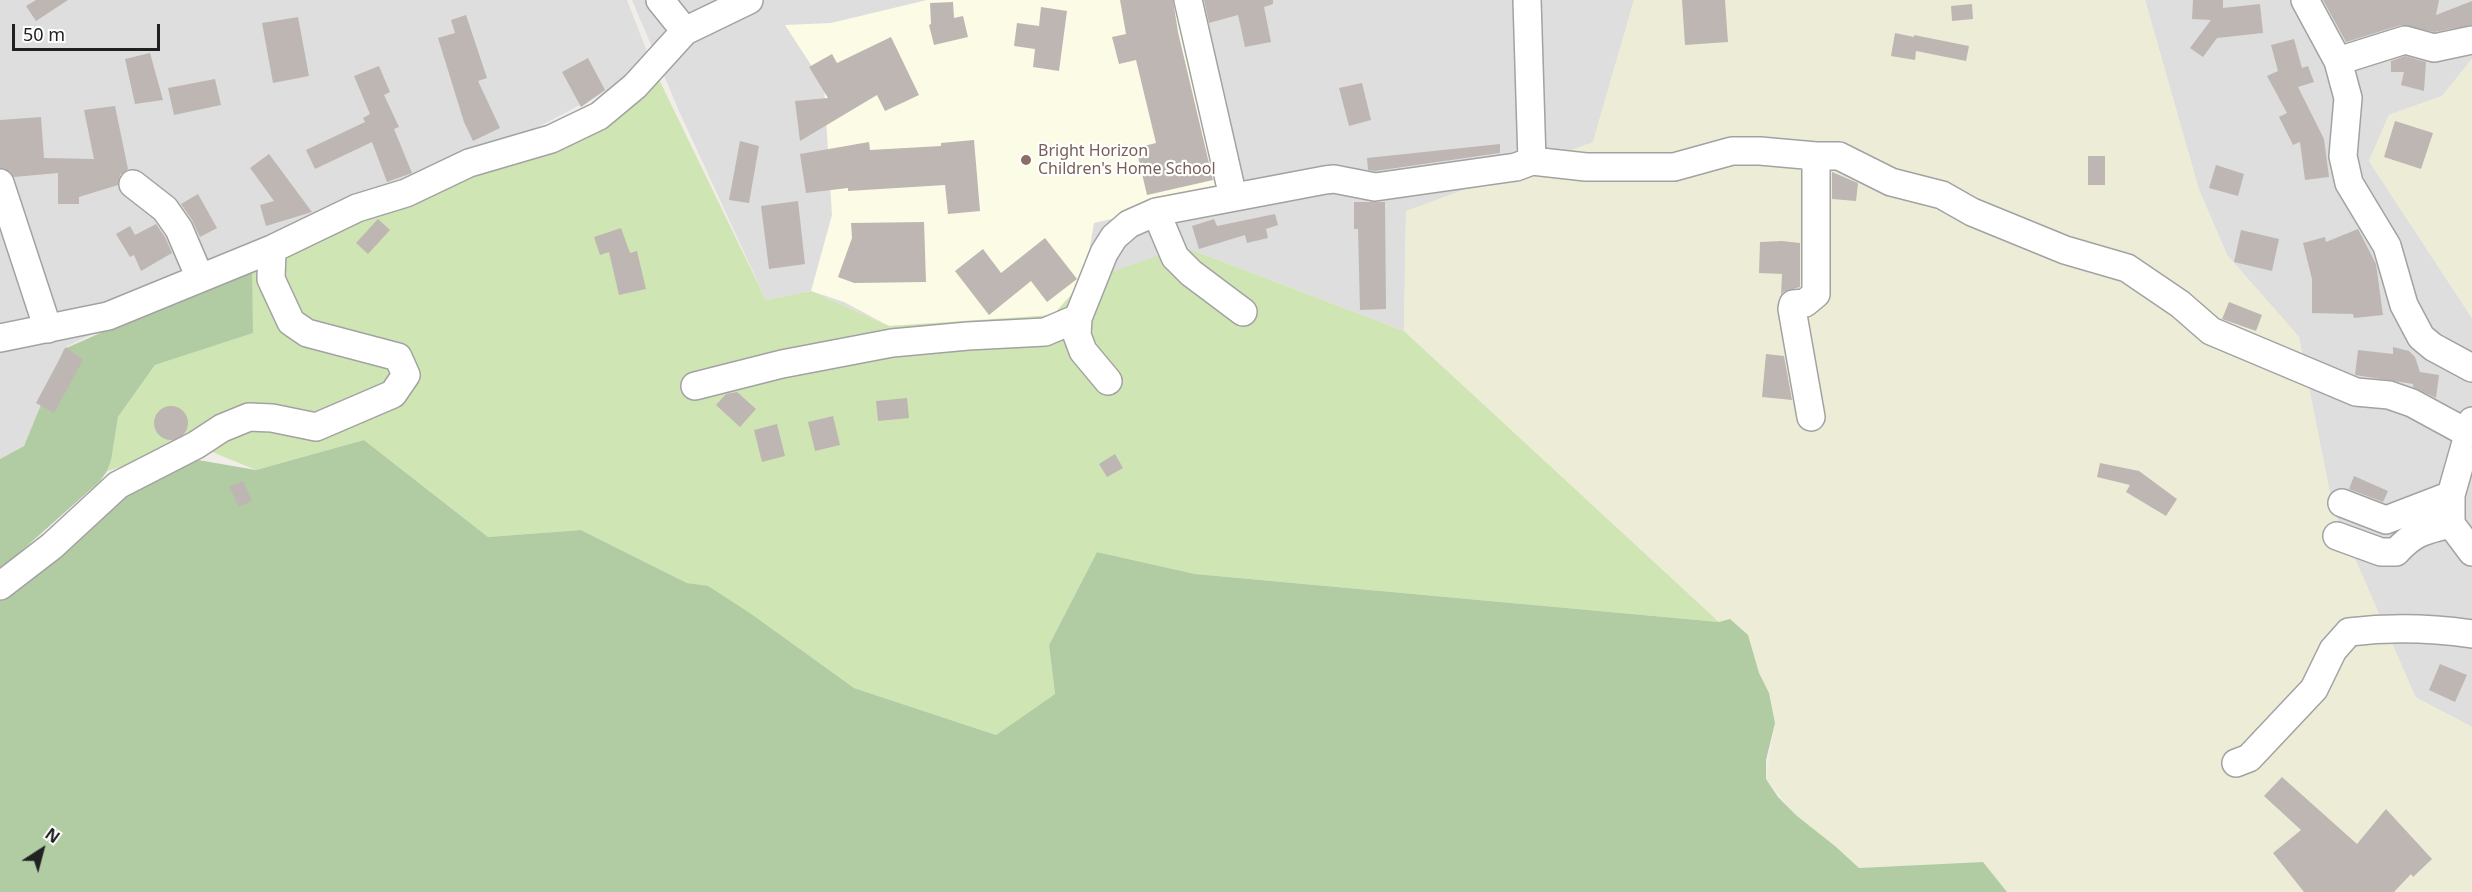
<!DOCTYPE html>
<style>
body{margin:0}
#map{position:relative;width:2472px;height:892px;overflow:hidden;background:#f1eee9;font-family:"Noto Sans",sans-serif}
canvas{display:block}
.north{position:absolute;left:12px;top:820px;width:60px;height:60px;-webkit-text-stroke:4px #fff;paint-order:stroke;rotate:36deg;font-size:16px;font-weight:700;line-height:24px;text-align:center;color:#212121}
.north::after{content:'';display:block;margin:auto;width:21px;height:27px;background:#212121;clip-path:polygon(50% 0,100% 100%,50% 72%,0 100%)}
.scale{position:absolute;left:12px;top:24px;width:148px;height:27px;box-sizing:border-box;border:3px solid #212121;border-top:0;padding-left:8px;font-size:18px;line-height:21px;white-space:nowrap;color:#212121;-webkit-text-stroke:4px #fff;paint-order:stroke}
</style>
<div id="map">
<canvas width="2472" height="892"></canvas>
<div class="north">N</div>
<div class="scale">50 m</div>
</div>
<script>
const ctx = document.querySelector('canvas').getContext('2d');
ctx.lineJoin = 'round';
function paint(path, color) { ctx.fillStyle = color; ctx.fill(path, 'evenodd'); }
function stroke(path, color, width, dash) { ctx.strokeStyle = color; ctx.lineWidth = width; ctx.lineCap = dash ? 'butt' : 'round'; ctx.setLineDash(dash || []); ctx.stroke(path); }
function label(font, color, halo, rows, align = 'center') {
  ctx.font = font + ' "Noto Sans",sans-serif'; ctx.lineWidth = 4.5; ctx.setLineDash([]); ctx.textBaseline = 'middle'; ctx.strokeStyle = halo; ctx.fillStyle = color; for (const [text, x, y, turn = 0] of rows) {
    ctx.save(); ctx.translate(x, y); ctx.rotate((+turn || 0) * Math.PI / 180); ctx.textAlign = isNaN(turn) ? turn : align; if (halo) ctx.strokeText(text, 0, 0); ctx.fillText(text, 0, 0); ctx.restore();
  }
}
const residential = new Path2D(`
 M0,0h627l26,67 -184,96 -215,93 -188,91 -42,99 -24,13z
 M632,0h1002l-41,142 -79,46 -108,23 -2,120 -220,-84 -131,68 -164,11 -78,-35 -45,9 -87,-189z
 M2145,0h327v59l-30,37 -53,19 -20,46 103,157v409l-57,-30 -82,-187 -34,-173 -72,-82 -28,-65z`);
const education = new Path2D(`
 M927,0h257l45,192 -135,31 -10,58 -31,34 -82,8 -82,3 -45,-24 -33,-11 21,-76 -8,-130 -39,-60 46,-2z`);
const farmland = new Path2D(`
 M1634,0h511l54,190 28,65 72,82 34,171 83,190 56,29v165h-465l-24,-30 -124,6 -24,-22 -38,-30 -31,-37 9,-56 -56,-101 -315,-291 2,-120 187,-69z
 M2472,59v259l-103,-157 20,-46 53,-19z`);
const grass = new Path2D(`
 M653,67l113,233 45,-9 78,35 164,-11 31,-34 100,-34 220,84 315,291 -524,-48 -98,-22 -48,93 6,49 -59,41 -142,-47 -104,-75 -42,-26 -21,-4 -106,-53 -93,7 -124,-97 -108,30 -61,-25 -88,26 11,-54 37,-52 97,-32v-67l347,-150z`);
const forest = new Path2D(`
 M252,266l1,67 -98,32 -37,52 -7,43 -4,11 -7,10 -100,89v-111l24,-13 40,-97z
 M364,440l124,97 93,-7 106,53 21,3 42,27 104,75 142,47 59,-41 -6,-49 48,-93 98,22 524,48 11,-3 18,16 11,38 10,20 6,30 -9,37v19l12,18 19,19 38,30 24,22 124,-6 24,30h-2007v-297l113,-92 85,-43 58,10z`);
const building = new Path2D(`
 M36,0h32l-32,21 -10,-15z
 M1120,0h53l5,32 35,148 -66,15 -11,-47 20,-5 -20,-83 -17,4 -7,-27 14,-3z
 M1204,0h69v4l-9,3 7,35 -26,5 -7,-32 -29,8z
 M1682,0h43l3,42 -43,3z
 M2193,0h30v8l37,-4 3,29 -46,5 -14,19 -13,-9 21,-28 -19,-1z
 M2323,0h116l-3,15 36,-14v24l-38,7 -33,-7 -55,17z
 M953,2l1,16 9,-2 5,21 -34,8 -5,-20 2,-1 -1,-21z
 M1972,4l1,15 -21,2 -1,-15z
 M1041,7l26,4 -8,60 -26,-4 2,-18 -21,-3 3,-23 22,3z
 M466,15l21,63 -9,3 22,47 -27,13 -9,-19 -26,-84 17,-5 -4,-13z
 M298,17l11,59 -36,7 -11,-60z
 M1895,33l19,4v-2l55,11 -3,15 -50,-10 -1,9 -24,-4z
 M891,37l28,58 -34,16 -8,-16 -77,46 -5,-40 33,-3 -19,-31 23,-13 5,9z
 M2294,39l8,29 6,-2 6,16 -16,5 26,52 5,38 -24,3 -5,-38 -7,3 -14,-28 8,-4 -20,-37 11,-5 -7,-26z
 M150,53l13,47 -28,4 -10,-45z
 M2405,56l21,6 -2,29 -23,-6 3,-13h-13v-11z
 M588,58l17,32 -24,17 -19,-35z
 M379,66l11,26 -6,3 15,32 -5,2 18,44 -25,9 -15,-40 -57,27 -9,-19 59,-28 -2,-4 7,-4 -16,-38z
 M215,79l6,26 -47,10 -6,-27z
 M1362,83l9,37 -22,6 -10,-38z
 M115,106l13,63 -8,6 -2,10 -39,12v7h-21v-31l-44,4 -4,-6 -10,-3v-48l41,-3 3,41 50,1 -10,-49z
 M2395,121l38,12 -12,36 -37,-12z
 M974,140l6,71 -32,3 -3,-29 -97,6v-3l-42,5 -6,-39 69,-12 1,8 71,-4v-3z
 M740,141l19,5 -10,57 -20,-3z
 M1500,144v9l-125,18 -7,-1 -1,-12z
 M269,154l43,58 -46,14 -6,-21 14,-4 -24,-33z
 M2088,156h17v29h-17z
 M2216,165l28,9 -6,22 -29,-8z
 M1832,172l26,11 -2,18 -24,-2z
 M198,194l19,34 -17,9 -8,-17 -11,-16z
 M798,201l7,63 -36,5 -8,-63z
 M1354,202h31l1,107 -26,1 -2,-81h-4z
 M1275,214l3,11 -12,4 2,9 -21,5 -2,-8 -46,14 -7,-23 22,-7 3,7z
 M378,219l12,11 -22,24 -12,-11z
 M924,222l2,60 -72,1 -16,-6 14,-39 -1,-15z
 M156,224l9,13 7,16 -31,18 -7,-16 -4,2 -14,-23 14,-8 5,9z
 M621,228l9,25 7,-2 9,38 -27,6 -10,-43 -9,3 -6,-18z
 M2358,229l18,35 7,51 -29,3 -1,-4 -41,-1v-34l-9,-36 22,-6 1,5z
 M2241,230l38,9 -7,32 -38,-9z
 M1045,238l32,41 -30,23 -16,-21 -42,34 -34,-44 28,-22 18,24z
 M1782,241l18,2v44l-17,5 -2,3 1,-21 -23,-1 1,-31z
 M2229,302l33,13 -6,16 -34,-12z
 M66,347l17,13 -29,53 -18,-10z
 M2393,347l16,4 6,6 5,15 19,3 -3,23 -23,-11v-3l-58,-9 3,-25 35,4z
 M1766,354l18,2 8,44 -30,-3z
 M737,392l19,17 -16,18 -24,-22 10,-11z
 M907,398l2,20 -31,3 -2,-20z
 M154 423a17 17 0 1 1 34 0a17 17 0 1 1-34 0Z
 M833,416l7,29 -25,6 -7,-29z
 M777,424l8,32 -23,6 -8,-32z
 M1115,454l8,14 -16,9 -8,-13z
 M2100,463l39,8 38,28 -11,17 -40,-24 4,-7 -33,-8z
 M2354,476l34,15 -5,11 -34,-13z
 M243,481l9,20 -13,6 -10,-20z
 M2440,664l27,11 -12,27 -26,-12z
 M2282,777l75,67 29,-35 46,50 -19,18 -2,-3 -17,18h-90l-31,-39 28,-23 -37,-34z`);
const minor = new Path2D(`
 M660,0l25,31
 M1188,0l45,197
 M2305,0l33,61 10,37 -5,58 6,27 38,63 17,59 17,32 12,10 39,21
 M2338,61l67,-21 29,8 38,-8
 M1532,161l54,6h88l58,-16h28l56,5h23l52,26 51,13 30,17 93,38 62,18 53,36 31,27 145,61 33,3 23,8 57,31
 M0,183l48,146
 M133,184l32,25 14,20 21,49
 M1156,212l19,45 16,16 52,39
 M0,338l108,-22 164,-67
 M1108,381l-25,-30 -6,-16 1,-17 26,-65 10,-16 15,-13 27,-12 169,-32 9,-1 41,8 141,-20 16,-6 -5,-161
 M695,386l87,-22 110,-21 76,-7 77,-4 33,-14
 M1811,417l-19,-108 1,-5 12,-1 11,-9v-138
 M2472,421l-21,74v29l21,28
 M2342,503l44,17 65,-25
 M2337,536l44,16h15c18,-20 29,-22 55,-28
 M0,586l52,-40 66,-61 78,-40 26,-17 27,-11 23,1 44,9 77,-33 13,-19 -8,-18 -91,-24 -16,-11 -20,-43 1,-30 85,-41 49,-15 63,-30 82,-24 48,-23 36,-30 50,-55 64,-31
 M2236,763l13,-5 65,-69 19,-39 16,-18c41,-5 82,-4 123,2`);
const markers = [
 [1026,160,6,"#8d6e63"]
];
const educationNames = [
 ["Bright Horizon",1038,151],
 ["Children's Home School",1038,169]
];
paint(residential, '#dfdede');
paint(education, '#fcfbe6');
paint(farmland, '#ededd7');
paint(grass, '#d0e5b4');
paint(forest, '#b1cca2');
paint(building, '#beb6b2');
stroke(minor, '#a2a2a2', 30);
stroke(minor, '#fff', 27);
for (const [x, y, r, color] of markers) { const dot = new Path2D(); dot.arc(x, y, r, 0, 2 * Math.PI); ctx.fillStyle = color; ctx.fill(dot); stroke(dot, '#fff', 2); }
label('16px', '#785e54', '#fff', educationNames, 'left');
</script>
